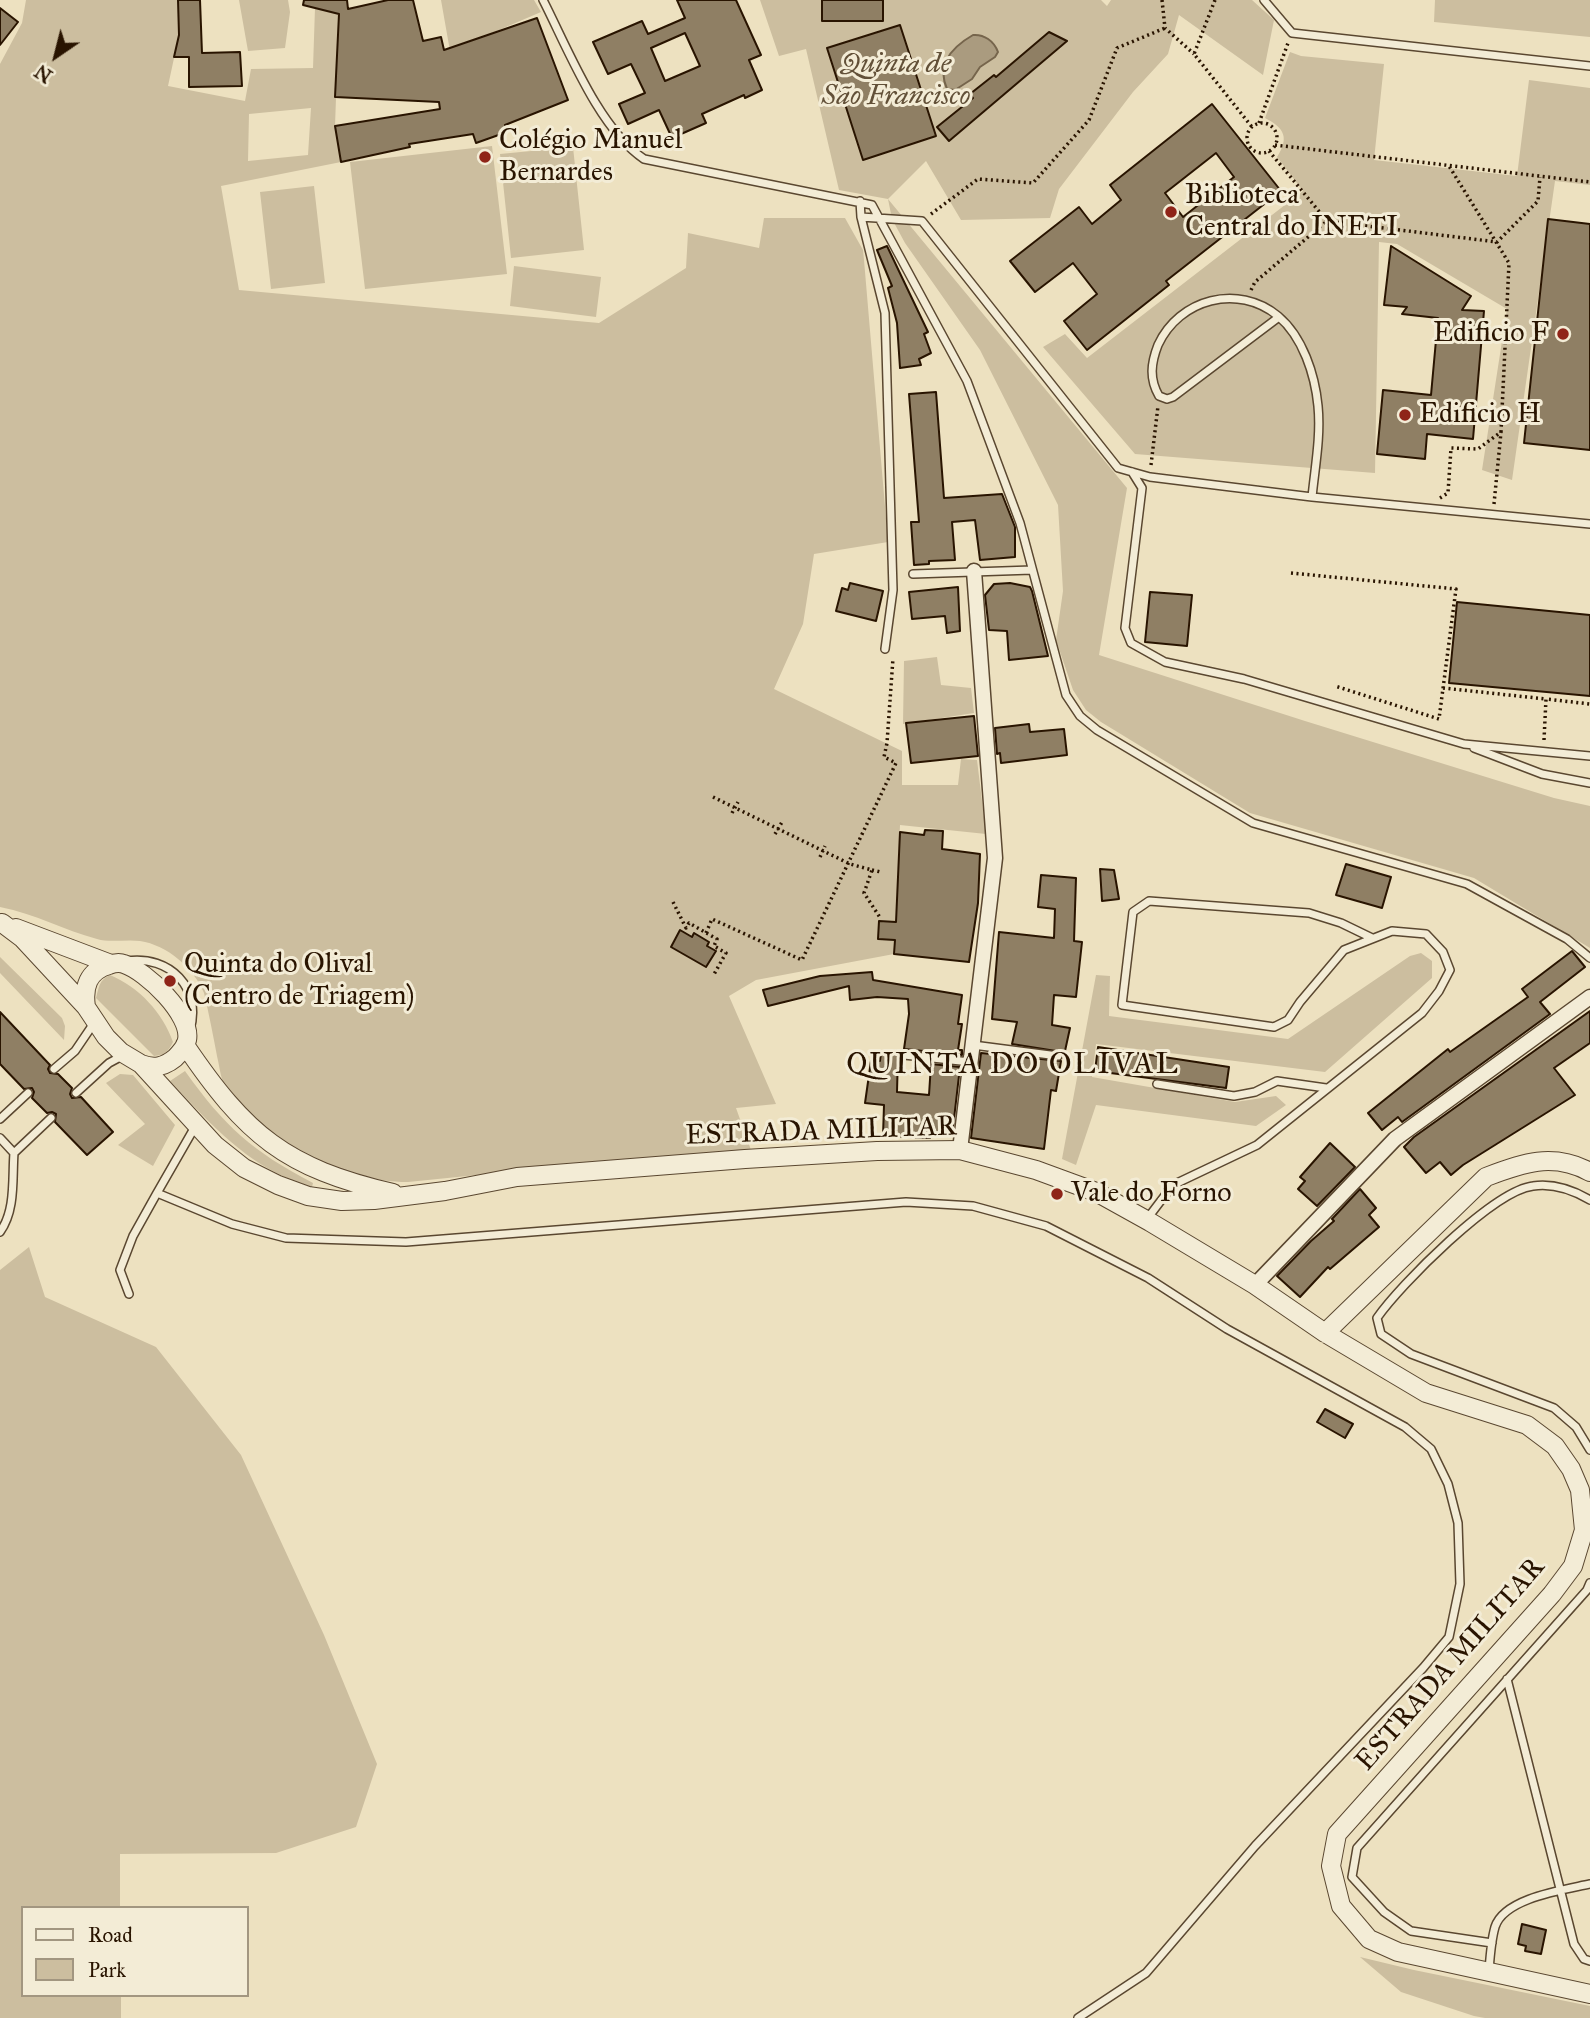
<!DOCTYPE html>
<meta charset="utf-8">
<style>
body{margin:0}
#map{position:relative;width:1590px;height:2018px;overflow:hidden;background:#ede1c0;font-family:"IM FELL Great Primer",serif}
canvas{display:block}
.legend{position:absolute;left:21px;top:1906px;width:228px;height:91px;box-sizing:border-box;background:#f3ecd6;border:2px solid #a29680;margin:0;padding:9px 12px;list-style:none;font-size:21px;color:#291400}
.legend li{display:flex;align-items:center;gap:14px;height:35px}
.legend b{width:35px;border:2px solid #a29680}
.north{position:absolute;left:21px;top:21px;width:70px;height:70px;-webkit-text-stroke:5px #f3ecd6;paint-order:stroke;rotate:215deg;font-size:19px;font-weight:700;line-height:28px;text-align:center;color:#291400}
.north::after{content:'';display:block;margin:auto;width:24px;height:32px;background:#291400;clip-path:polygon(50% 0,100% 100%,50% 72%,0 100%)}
</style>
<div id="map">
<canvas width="1590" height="2018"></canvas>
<ul class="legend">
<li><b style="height:9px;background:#f3ecd6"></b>Road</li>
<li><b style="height:19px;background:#ccbe9f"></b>Park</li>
</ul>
<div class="north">N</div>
</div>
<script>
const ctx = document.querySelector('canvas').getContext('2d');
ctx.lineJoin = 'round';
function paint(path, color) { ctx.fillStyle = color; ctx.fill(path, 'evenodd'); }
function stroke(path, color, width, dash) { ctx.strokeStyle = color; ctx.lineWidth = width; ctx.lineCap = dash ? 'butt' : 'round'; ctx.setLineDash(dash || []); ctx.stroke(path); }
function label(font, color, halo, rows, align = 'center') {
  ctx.font = font + ' "IM FELL Great Primer",serif'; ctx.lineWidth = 6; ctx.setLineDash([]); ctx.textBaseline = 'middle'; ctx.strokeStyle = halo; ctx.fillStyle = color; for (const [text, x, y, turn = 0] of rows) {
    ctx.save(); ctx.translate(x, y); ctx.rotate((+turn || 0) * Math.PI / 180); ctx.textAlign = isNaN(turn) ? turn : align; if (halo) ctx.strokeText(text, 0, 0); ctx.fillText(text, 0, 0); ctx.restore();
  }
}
const green = new Path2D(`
 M26,0h152l1,35 -11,51 77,15 6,-32 62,-1 2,-60 24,6 -4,112 6,36 -120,24 18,104 360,33 87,-55 2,-35 71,15 5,-30h81l18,32 1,10 24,282 -74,12 -11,70 -29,65 128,62v34h56l3,-26 16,1 9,74 -86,-9 -6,129 -138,26 -27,16 47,108 -40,4 15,42 -96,7 -247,25c-66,0 -153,-40 -185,-100 -3,-8 -4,-18 -6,-26 -4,-21 -8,-42 -13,-63 -10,-25 -37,-48 -64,-52 -14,-2 -30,2 -43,-2 -34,-9 -61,-25 -97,-32v-843l22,-41zM311,108l-3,47 -60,6 1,-47z
 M239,0h49l2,12 -5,36 -37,3z
 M441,0h93l7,12 -91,39z
 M760,0h341l6,6 4,-6h141l22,20 -11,55 -84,-60 -11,39 -35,38 -74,97 -9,29 -89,2 -35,-59 -38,38 239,289 -28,167 206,66 249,77 36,8v142l-116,-70 -224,-65 -149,-91 -15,-12 -13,-20 -17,-50 7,-49 -5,-86 -78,-155 -75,-107 -13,-24 -4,-20 -49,-9 -33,-141 -27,7z
 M1435,0h155v37l-156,-15z
 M1290,52l11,4 83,8 -10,96 143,16 12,-96 61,8v97l-35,-4 -43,299 -30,-10 25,-161 -110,-65 -18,-2 -4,231 -240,-19 -92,-107 22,-13 22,24 216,-167 -26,-34c12,-19 8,-29 -12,-39z
 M492,146l15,128 -142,15 -15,-127z
 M573,147l11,103 -73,8 -11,-104z
 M314,186l11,97 -54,6 -11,-97z
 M514,266l87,11 -5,40 -86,-11z
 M937,657l4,28 30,3 3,25 -71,11 1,-63z
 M1421,953l11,8v17l-107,94 -229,-28 -4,33 143,25 41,-6 10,9 -30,21 -160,-21 -20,60 -14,-6 34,-184 14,1 -1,40 179,23 122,-83z
 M0,957l62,61 3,8 -1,14 -64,-67z
 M110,975c29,12 53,38 63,67 -5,10 -8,13 -19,14l-58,-58c3,-11 3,-18 14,-23z
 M185,1071c40,56 67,80 128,112l-1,4c-9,-1 -17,-6 -25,-9 -48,-21 -82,-60 -117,-97z
 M120,1074l13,1 42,50 -22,41 -35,-21 27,-21 -39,-41z
 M29,1247l16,50 111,50 85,108 83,180 53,129 -21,63 -80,26 -156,1v54h-97v87h98v23h-121v-748z
 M1360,1957l54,13 176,36v12h-105l-11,-2 -73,-24z`);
const water = new Path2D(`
 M973,35c11,-1 21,6 25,17l-3,5 -15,10 -8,12 -17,11 -8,-1c-11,-25 5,-42 26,-54z`);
const building = new Path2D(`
 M178,0h22l2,53 38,-1 2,34 -53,1v-30h-15l5,-22z
 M304,0h43l1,9 40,-9h25l10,41 18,-4 3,13 93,-32 31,82 -63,25 2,7 -31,11 -3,-9 -64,10 1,3 -69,15 -6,-36 105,-17 -1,-7 -104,-5 4,-83 -36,-9z
 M677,0h59l25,55 -12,5 13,30 -17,8 -1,-3 -42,19 4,9 -34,15 -13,-28 -31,14 -9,-20 26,-11 -14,-29 -23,10 -15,-32 49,-21 6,13 37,-16zM685,33l15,33 -35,15 -14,-33z
 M822,0h61v21h-61z
 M0,8l18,14 -18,23z
 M900,25l36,111 -73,24 -36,-112z
 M1049,32l18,9 -118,100 -12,-14 36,-29 -3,-4 24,-19 2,2z
 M1212,104l69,87 -115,90 3,4 -82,65 -23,-29 33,-27 -24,-31 -38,29 -25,-31 69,-54 13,17 29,-24 -11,-15zM1216,153l18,24 -51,40 -18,-24z
 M1548,219l42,5v226l-66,-7z
 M887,246l41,86 -4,2 7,19 -12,6 2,6 -21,3 -3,-45 -9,-35 4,-2 -15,-36z
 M1391,246l80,50 -9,14 22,1 -11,128 -46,-5 -2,25 -48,-5 6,-64 48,5 7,-77 -36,-4 5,-7 -23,-2z
 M936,392l8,106 58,-4 13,33v30l-35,3 -5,-40 -23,2 3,38 -26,1v3l-15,1 -3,-43h8l-10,-128z
 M850,583l33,8 -7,30 -40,-10 6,-23 6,2z
 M1010,583l20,4 2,4 16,65 -39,4 -2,-29 -18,-1 -4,-35 9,-11z
 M958,587l2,44 -13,2 -2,-17 -33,3 -3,-27z
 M1150,592l42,3 -5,51 -42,-4z
 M1457,602l133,13v81l-141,-13z
 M974,716l4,40 -67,7 -5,-40z
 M1029,724l1,8 34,-3 3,26 -66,8 -1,-10 -3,1 -2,-26z
 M925,830l18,1 -1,18 38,5 -2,49 -9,59 -75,-8 1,-14 -17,-1 1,-18 17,1 4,-90 24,3z
 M1346,864l45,13 -9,31 -46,-13z
 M1100,869l14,1 5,29 -17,2z
 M1041,875l35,3 -2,63 8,1 -6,55 -22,-2 -2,30 18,3 -5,23 -3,1 -50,-8 5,-22 -25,-3 7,-87 55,6 1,-29 -17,-2z
 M680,930l12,7 2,-4 15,9 -2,4 9,5 -10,16 -35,-20z
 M1572,951l13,16 -45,35 10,12 -148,108 -4,-5 -16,13 -14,-17 80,-64 2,3 78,-55 -6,-8z
 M872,972l1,8 89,15 -4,29h4l-4,26h4v5l-58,-6 5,-35 -1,-15 -31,-2 -27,3 -1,-14 -81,20 -5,-16 57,-14z
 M1590,1011v32l-36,25 21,27 -112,70 -12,10 -11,-13 -14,11 -22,-26 10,-10z
 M0,1012l50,53 -2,4 2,4 8,1 14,14 -2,6 2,4 9,-1 32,35 -26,23 -32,-33 1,-8 -4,-2 -5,1 -15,-15 2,-6 -2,-4 -8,1 -24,-25z
 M1098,1047l131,20 -3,21 -131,-17z
 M881,1053l17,1 -1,38 32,3 2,-31 29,3 -8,69 -22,-2v4l-47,-2 1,-31 -19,-2 6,-42h9z
 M981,1053l80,8 -5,30 -5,-1 -7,59 -73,-11z
 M1330,1143l25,24 -38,39 -19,-17 7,-8 -5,-4z
 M1360,1189l16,19 -7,7 10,12 -49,42 -2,-2 -28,30 -23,-21 34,-35 23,-20 -2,-2z
 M1325,1409l28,15 -8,14 -28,-16z
 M1522,1924l24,6 -5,24 -16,-3 1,-5 -8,-2z`);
const path = new Path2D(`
 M1162,0l3,28 29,26
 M1215,0l-21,54 58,73
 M1259,123l29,-80
 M1247 138a15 15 0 1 1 30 0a15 15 0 1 1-30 0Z
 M1275,145l315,37
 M931,214l47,-35 55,4 56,-63 28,-72 48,-20
 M1327,221l170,21 41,-41 2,-24
 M1251,290l4,-8 72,-61 -58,-70
 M1151,465l7,-59
 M1440,498l8,-5 3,-45 27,1 23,-17 8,-169 -60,-97
 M1494,504l7,-72
 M1291,573l165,16 -17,130 -104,-33
 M1443,688l103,11
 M1544,740l2,-41 44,5
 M713,797l137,67 22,6 -8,23 17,26
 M732,813l6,-11
 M775,834l7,-12
 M820,857l5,-11
 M872,870l9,2
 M673,902l13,26 3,-5 28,16 -3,7 12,7 -13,23
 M706,933l6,-14 90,41 94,-197 -12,-6 3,-14 6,-85`);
const service = new Path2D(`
 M543,0c25,49 56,129 101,159l228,46 95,176 53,142 46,172 14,21 17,14 156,93 214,61 100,55 23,19
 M1264,0l28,33 298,33
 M860,201l1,16 24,96 8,277 -8,59
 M861,217l61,4 196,247 32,9 162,20 278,27
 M1279,317l-106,80 -6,2 -8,-3c-10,-17 -8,-33 -1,-51 21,-46 80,-62 120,-29 25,21 37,59 40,90 3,30 -3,61 -6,91
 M1132,472l10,16 -17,140 6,15 34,19 79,17 220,65 126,12
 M913,574l119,-4
 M1474,748l68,26 48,9
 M127,961c43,-6 75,27 63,69
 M973,1045l85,11
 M904,1055l66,7
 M54,1069l21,-18 19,-28
 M1157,1084l77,12 21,-4 22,-11 49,7
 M76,1093l33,-30 13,-7
 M0,1119l28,-26
 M196,1125l-39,68 75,31 54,14 120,4 500,-40 67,4 73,20 102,52 79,51 178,98 26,22 17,35 10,39 2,61 -11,53 -26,31 -168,178 -109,127 -68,45
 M0,1138l14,15c-2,25 2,57 -14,79
 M14,1153l37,-35
 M1590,1200c-17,-10 -37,-17 -57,-14 -40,5 -133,99 -156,132l4,16 30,20 143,54 22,19 14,23
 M1147,1219l22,-29 8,-7 80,-38 165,-132 17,-22 11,-21 -7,-18 -17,-18 -34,-3 -48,19 -44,52 -12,18 -14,7 -152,-22 11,-93 16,-11 160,12 32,10 31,15
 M129,1294l-9,-24 13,-34 24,-43
 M1507,1679l67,265 10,15 6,2
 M1492,1943l-81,-12 -27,-19 -32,-35 5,-29 230,-258 3,-7
 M1489,1971c1,-14 2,-30 6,-44 9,-29 68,-37 95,-43`);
const minor = new Path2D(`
 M960,1150l35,-292 -21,-287
 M1255,1285l140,-146 195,-142`);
const tertiary = new Path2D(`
 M2,923l20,15 64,69 20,30 15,15 20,12 74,81 29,23 34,17 30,11 34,5 32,-1 71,-9 72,-14 228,-18 132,-8 83,-1 76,20 60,22 54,30 105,63 70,48 101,60 101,32 28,21 16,23 9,21 4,40 -11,36 -21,28 -215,240 -6,32 10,40 28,33 29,13 192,42
 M16,928l95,36
 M86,1007c-3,-20 2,-36 23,-42 5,-2 10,-3 15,-1 22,7 68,51 63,76 -1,6 -7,13 -12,18 -11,9 -21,11 -34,6
 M185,1045c61,90 100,123 208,148
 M1325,1333l161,-156c36,-14 67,-25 104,-5`);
const markers = [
 [485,157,7,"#8f2418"],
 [1171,212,7,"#8f2418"],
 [1563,334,7,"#8f2418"],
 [1405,415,7,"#8f2418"],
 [170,981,7,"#8f2418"],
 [1057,1194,7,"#8f2418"]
];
const parkNames = [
 ["Quinta de",896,65],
 ["São Francisco",896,97]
];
const poiNames = [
 ["Colégio Manuel",499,141],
 ["Bernardes",499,173],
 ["Biblioteca",1185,196],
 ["Central do INETI",1185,228],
 ["Edificio F",1549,334,"right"],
 ["Edificio H",1419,415],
 ["Quinta do Olival",184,965],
 ["(Centro de Triagem)",184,997],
 ["Vale do Forno",1071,1194]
];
const streetNames = [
 ["ESTRADA MILITAR",821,1132,-2],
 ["ESTRADA MILITAR",1451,1665,-49]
];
const neighbourhoodNames = [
 ["QUINTA DO OLIVAL",1013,1066]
];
paint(green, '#ccbe9f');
paint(water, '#aa9b7f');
stroke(water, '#76654c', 2);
paint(building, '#8f7f64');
stroke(building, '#291400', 2);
stroke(service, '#5a4730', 10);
stroke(minor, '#5a4730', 17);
stroke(tertiary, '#5a4730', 20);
stroke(path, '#291400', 3.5, [2, 3.5]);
stroke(service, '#f3ecd6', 7);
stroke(minor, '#f3ecd6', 14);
stroke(tertiary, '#f3ecd6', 18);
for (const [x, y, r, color] of markers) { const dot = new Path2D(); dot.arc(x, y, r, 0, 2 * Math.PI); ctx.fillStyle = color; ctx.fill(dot); stroke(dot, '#f3ecd6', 2.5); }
label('italic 28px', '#625038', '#f3ecd6', parkNames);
label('28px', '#291400', '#f3ecd6', poiNames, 'left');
label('28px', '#291400', '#f3ecd6', streetNames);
ctx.letterSpacing = '2px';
label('30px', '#291400', '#f3ecd6', neighbourhoodNames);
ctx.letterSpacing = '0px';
</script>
